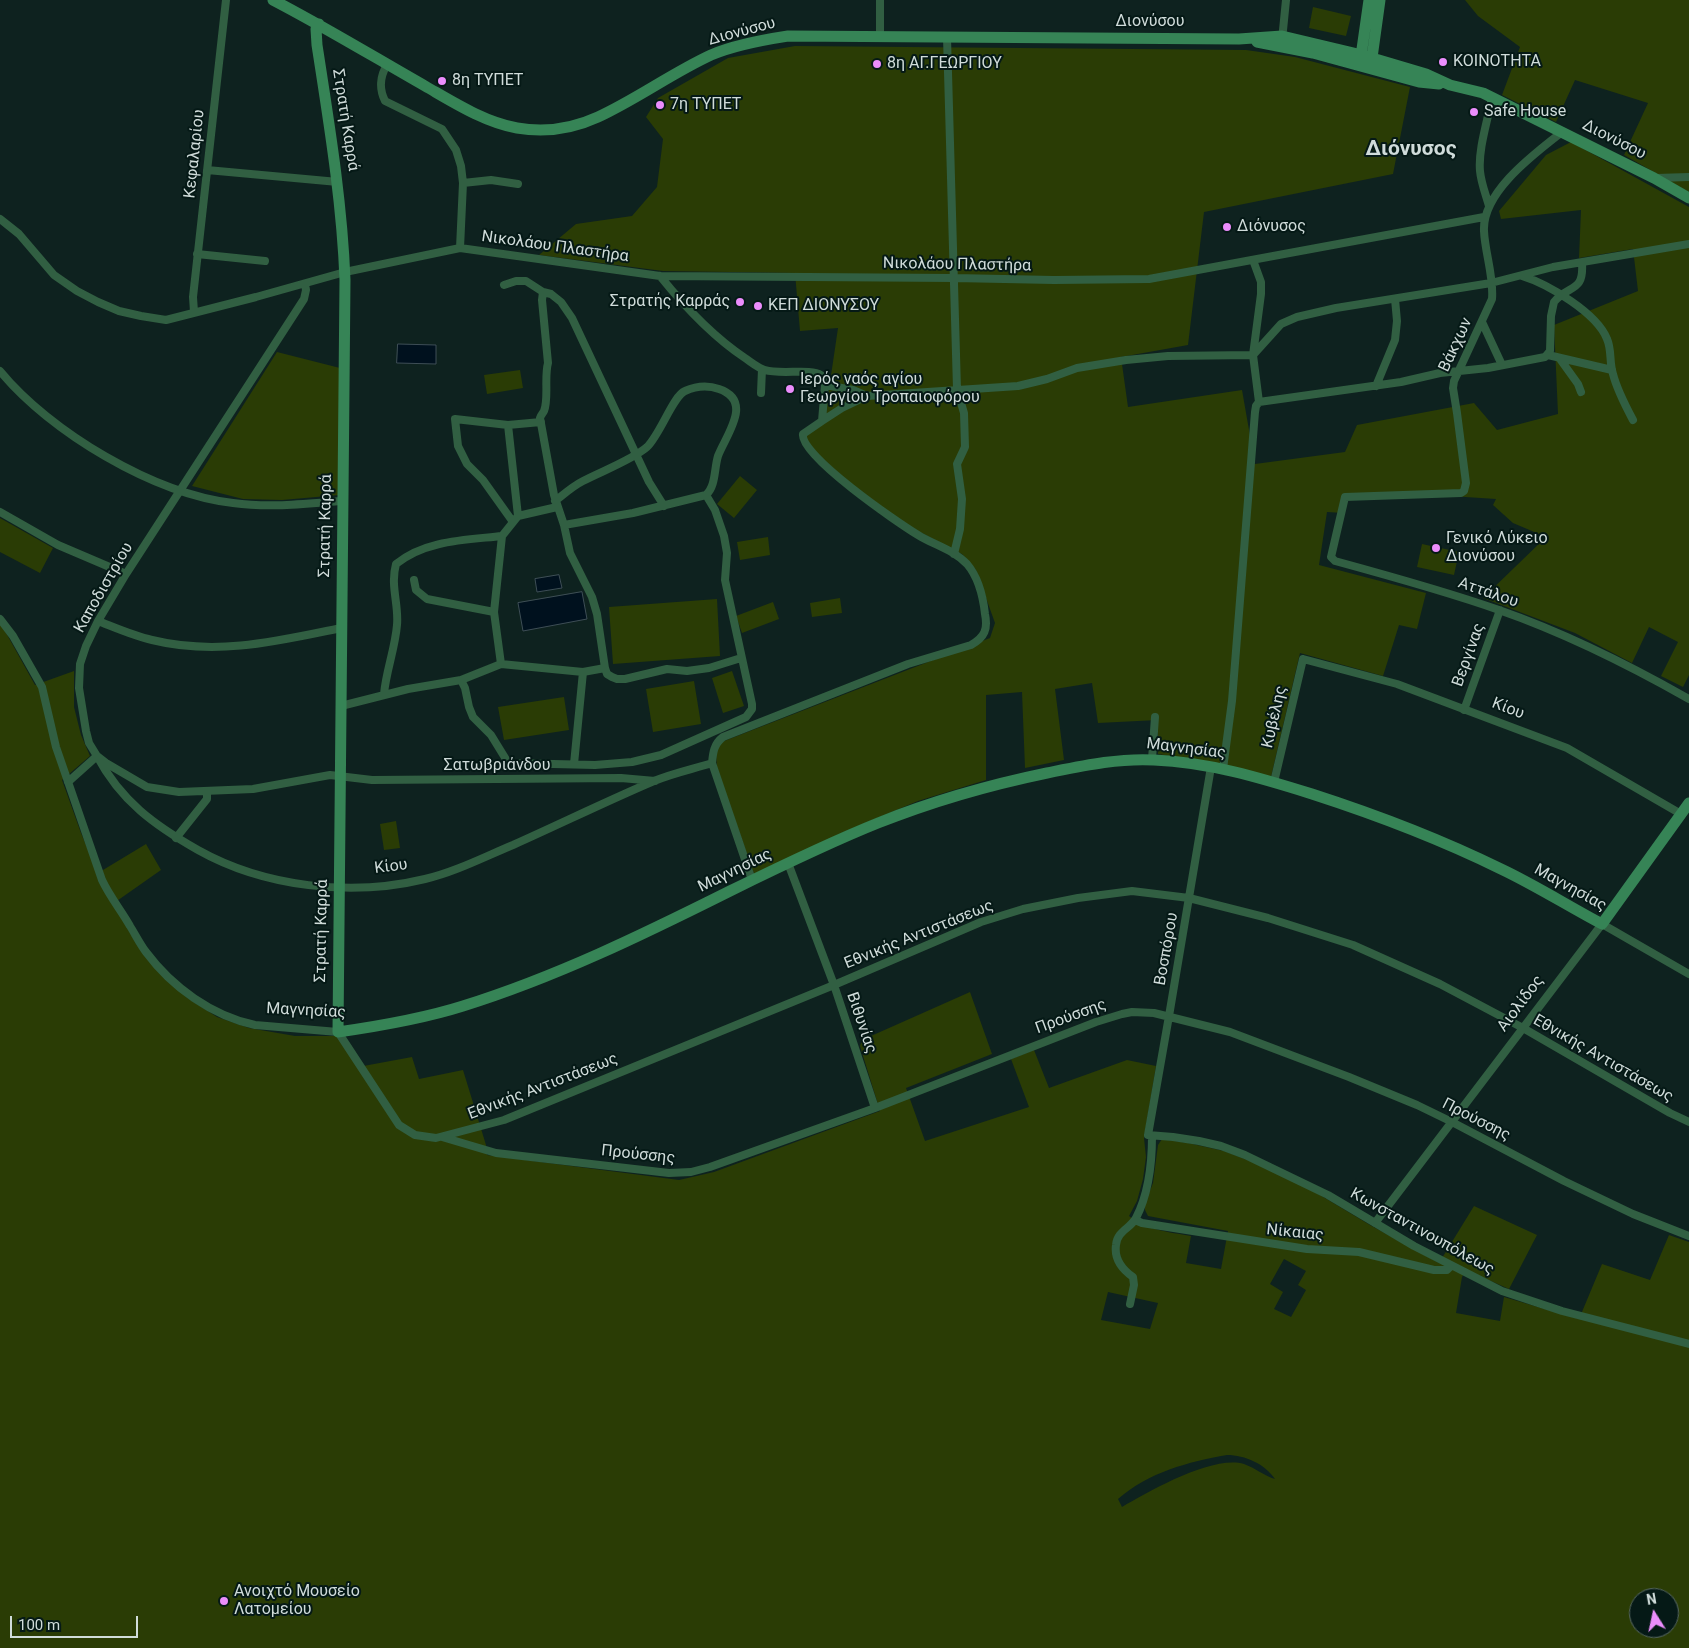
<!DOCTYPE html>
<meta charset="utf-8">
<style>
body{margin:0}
#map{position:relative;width:1689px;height:1648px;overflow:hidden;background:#0e221f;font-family:Roboto,sans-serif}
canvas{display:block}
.north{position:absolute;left:1629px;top:1588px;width:50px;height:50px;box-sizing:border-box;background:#051916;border:1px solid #566764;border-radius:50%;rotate:350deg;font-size:14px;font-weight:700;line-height:20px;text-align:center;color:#d0dcda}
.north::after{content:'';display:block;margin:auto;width:18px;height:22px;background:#eb8dfc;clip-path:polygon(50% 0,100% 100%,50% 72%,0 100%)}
.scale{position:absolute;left:10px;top:1616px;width:128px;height:22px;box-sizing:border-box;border:2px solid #d0dcda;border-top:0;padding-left:6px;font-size:15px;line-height:18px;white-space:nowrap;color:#d0dcda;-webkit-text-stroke:4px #051916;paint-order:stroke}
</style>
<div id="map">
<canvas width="1689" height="1648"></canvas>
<div class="north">N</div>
<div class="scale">100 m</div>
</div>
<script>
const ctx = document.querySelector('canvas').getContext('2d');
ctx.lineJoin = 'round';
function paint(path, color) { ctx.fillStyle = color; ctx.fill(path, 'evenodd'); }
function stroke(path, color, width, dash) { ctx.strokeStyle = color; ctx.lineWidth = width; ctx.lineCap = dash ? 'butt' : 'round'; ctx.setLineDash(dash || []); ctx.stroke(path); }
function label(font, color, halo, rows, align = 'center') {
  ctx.font = font + ' Roboto,sans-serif'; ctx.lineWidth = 4; ctx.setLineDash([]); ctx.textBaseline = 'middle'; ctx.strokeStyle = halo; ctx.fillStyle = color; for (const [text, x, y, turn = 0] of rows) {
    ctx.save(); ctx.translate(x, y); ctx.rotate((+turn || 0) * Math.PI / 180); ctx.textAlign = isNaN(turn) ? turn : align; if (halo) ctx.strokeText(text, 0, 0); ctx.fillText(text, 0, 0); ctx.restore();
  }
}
const green = new Path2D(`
 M1465,0h224v192l-65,-37 24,-52 -73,-23 -19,42 -54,-27 18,-48 -42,-31z
 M1313,7l38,9 -5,20 -37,-8z
 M795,46l451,4 49,7 115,30 -17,87 -189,38 -16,133 -67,12 7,50 114,-17 13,74 90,-12 12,-27 117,-22 23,27 61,-16 -4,-89 84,-34 -5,-42 -54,9 2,-48 -80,9 -2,-8 47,-56 25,-13 118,65v468l-6,12 -22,-11 17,-34 -29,-15 -17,36 -57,-30 -92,-35 63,-61 -33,-14 -20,-18 3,-6 -46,-3 -104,3 -2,14 -17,-1 -8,53 107,28 -9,36 -18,-4 -16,51 -83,-23 -29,124 -72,-16 -41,-7v-34l-60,3 -6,-40 -37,6 9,71 -39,8 -3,-76 -36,3v85l-68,21 -72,30 -92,43 -37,-105 -1,-15 3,-11 271,-105 5,-15 -19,-53 -14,-16 -63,-33 -42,-31 -48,-44 -5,-10 20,-13 14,-95 -38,3 -5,-58 -132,-2 -124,-16 37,-31 56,-8 25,-29 6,-48 -17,-22 12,-19 70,-40z
 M277,352l63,16 -1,127 -57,5 -39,-1 -51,-13z
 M520,370l3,18 -36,6 -3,-19z
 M740,476l17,14 -23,28 -17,-14z
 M0,518l53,30 -13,25 -40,-21z
 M768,537l2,18 -30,5 -3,-18z
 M1422,544l37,8 -5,23 -37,-8z
 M840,598l2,15 -30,4 -2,-14z
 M717,599l3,57 -107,8 -4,-57z
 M773,602l6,17 -37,14 -6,-17z
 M0,622l35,63 39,-14v36l7,28 9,21 -28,24 19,53 17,40 48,-29 15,26 -47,33 19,35 53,59 31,20 32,11 46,8h45l18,31 54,-10 7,22 44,-9 23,75 1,10 192,25 35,-8 166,-61 -20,-65 2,-6 108,-48 22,62 -86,34 19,53 104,-34 -18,-48 23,-9 15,38 78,-28 29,6 -12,72 2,19 -3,22 -6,22 -8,15c18,14 39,16 62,20l-5,27 35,6 7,-38 -80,-15 -3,-6v-7l8,-20 5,-38 4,-6 26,4 36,8 39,15 52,26 55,33 69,38 35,-57 63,29 -28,54 -43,-19 -4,7 -6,36 44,8 4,-24 75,22 23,-55 48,16 19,-45 20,7v406h-1689zM1284,1259l22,12 -8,14 8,5 -15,27 -17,-8 9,-17 -13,-8zM1108,1292l50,11 -8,26 -49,-9zM1227,1455c18,0 38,9 48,24 -10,-3 -20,-11 -31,-15 -32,-9 -94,27 -122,43l-4,-8c31,-27 70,-37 109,-44zM1639,1598h30v30h-30z
 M732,671l12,35 -21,7 -11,-35z
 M694,681l7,43 -48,8 -7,-43z
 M564,697l5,33 -65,10 -6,-33z
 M396,821l4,27 -16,2 -4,-26z`);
const water = new Path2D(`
 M398,344l38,1v19l-39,-1z
 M559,575l3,13 -25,4 -2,-13z
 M582,592l5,27 -64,12 -5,-28z`);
const street = new Path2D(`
 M880,0v36
 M947,37l10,352 7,24 1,34 -8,17 5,35 -2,30 -6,25
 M1282,40l4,-40
 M387,65c-7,11 -8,24 -2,36l57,28 14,21 5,16 2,17 -3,65
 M1562,132c-28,22 -80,60 -78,99 1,22 10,46 8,68l-38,82 -1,7 4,25 9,70 -2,8 -3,2 -116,4 -14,60 4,4c55,15 110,30 164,49 66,23 130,55 190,89
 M207,170l131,12
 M1656,178l33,-1
 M463,183l28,-3 27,4
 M1489,206c-3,-11 -8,-23 -9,-35 -2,-22 8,-51 12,-74
 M0,219l19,15 35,41 23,16 21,11 21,9 22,5 25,4 90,-23 89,-25 115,-24 200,28 294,2 100,2 95,-1 335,-62
 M197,254l68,7
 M660,276c25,31 52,60 85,82 6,4 13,10 20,12 16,5 45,-2 56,5l4,10 -3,36 -19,13c-4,21 95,89 115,101 16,10 36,15 49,29 12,14 16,32 18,50 3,15 0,23 -14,31l-63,19 -185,73c-9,7 -10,15 -11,26l40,117
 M1522,276c26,8 75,37 85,63 5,11 2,23 6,35 4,16 12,31 20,46
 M305,284l1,6 -2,9 -178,275 -28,47 -12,25 -6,18 -1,24 7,43 3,12 8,13 9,7 41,24 32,5 74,-3 77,-14 42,5 249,-2 34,3
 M504,285l12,-4h10l17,11 8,2 10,8 11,16 77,164 15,24
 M543,292l-1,8 6,63c-4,14 1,36 -4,48 -1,2 -3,4 -4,7l14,77 10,30 6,28 22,44 5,17 8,54 2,6 5,3 5,2h8l42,-10 20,2 22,-3 32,-10
 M194,312l-1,-15 33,-297
 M1482,322l20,43
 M1548,355l64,15
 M1560,359l18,25 3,8
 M0,371c50,61 154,123 233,132 36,5 73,1 109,-2
 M825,385l28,5 14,6 151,-10 29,-7 30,-11 49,-8 42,-4 85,-1 28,-31 16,-7 39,-9 155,-25 62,-16 136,-23
 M1376,386l19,-46 2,-19 -2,-22
 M761,393l1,-24
 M1259,402l142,-20 39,-9 48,-5 57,-11 5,-6 1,-35 3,-14c15,-18 30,-9 28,-39
 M822,421l20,-13 25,-12
 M508,425l10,91
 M555,501c9,-7 18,-15 28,-20 19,-10 49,-21 64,-34 14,-14 26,-51 38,-56 11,-5 23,-6 34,-2 35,12 7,46 -1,67 -4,13 -2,30 -12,39l-73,18 -69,12
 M0,512l58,33 68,29
 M513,522l-30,-42 -16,-16 -9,-18 -3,-27 53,6 33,-3
 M414,580l2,10 11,9 67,13
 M0,619l13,17 29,51 14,60 46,133c8,17 19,30 28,46 5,8 10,18 16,26 26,35 66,64 109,73l83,7 61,93 16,10 21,3 68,-18 330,-135 147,-63 42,-13 55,-11 54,-7 57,7 79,20 85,27 87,39 83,44 147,85 19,9
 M98,621c18,7 36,15 54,19 65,16 126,1 189,-12
 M501,664l-7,-52 8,-76 16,-20 39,-9
 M461,680l4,8 4,19 4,10 18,18 16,26 4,2 84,2 37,-3 29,-7 85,-38 6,-8v-5l-27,-124 2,-27 -3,-17 -9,-26 -9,-15
 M384,694c2,-23 11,-45 13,-69 2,-21 -7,-39 -1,-61 29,-24 70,-24 106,-28
 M341,706l67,-17 53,-9 40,-16 82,8 22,-4
 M1464,710l36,-100
 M1152,759l3,-42
 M574,764l9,-92
 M1211,767l-42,249 -21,119 25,2 26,4 22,5 24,9 83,40 86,51 88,45 60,20 127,33
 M1223,769l9,-68 23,-289 1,-6 3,-4 -6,-47 8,-61v-12l-8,-22
 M68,782l29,-26c24,45 57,69 101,94 66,37 153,47 227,29 30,-7 59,-22 88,-34 47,-21 94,-44 141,-64 19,-8 39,-12 58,-18
 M1274,782l29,-123 94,25 170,64 114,66
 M176,838l31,-39v-7
 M788,863l46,122 41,123
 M442,1137l54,16 173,20 22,-1 19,-5 165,-59 221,-86 26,-8 10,-2 22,1 76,19 119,45 68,28 35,17 112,59 69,33 56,22
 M1135,1220l7,3 165,26 52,3 75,18h13l4,-4
 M1375,1223l227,-299 87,50
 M1130,1304l4,-19 -1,-8c-10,-7 -19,-18 -17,-32 1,-14 14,-16 20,-27 13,-25 16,-55 16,-82`);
const secondary = new Path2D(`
 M273,0c52,27 101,57 152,86 28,16 59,36 92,42 29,5 55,1 81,-11 39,-18 74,-44 113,-62 23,-10 51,-15 77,-19l451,3 43,-3 80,19 64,19 24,11 33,8 171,85 35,20
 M319,24l-3,5 1,16c12,78 25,156 28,235l-7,752c42,-6 84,-13 125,-26 93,-29 181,-72 267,-115 49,-24 98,-48 148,-68 55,-22 111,-38 169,-50 35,-7 71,-15 107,-13 54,2 107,18 158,34 65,21 128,45 189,75 34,16 67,37 101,55l87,-121
 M1257,42l56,11 106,29 20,2
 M1360,63l9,-63
 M1371,65l9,-65`);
const markers = [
 [1443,62,5,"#eb8dfc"],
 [877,64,5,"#eb8dfc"],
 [442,81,5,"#eb8dfc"],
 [660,105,5,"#eb8dfc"],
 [1474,112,5,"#eb8dfc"],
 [1227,227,5,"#eb8dfc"],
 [740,302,5,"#eb8dfc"],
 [758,306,5,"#eb8dfc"],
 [790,389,5,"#eb8dfc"],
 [1436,548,5,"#eb8dfc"],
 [224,1601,5,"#eb8dfc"]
];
const streetNames = [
 ["Διονύσου",1150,22],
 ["Διονύσου",742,32,-15],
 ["Στρατή Καρρά",345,120,81],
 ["Διονύσου",1614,140,27],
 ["Κεφαλαρίου",195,154,-84],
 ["Νικολάου Πλαστήρα",555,247,8],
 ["Νικολάου Πλαστήρα",957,265,1],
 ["Βάκχων",1456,345,-65],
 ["Στρατή Καρρά",326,526,-89],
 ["Καποδιστρίου",104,588,-60],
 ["Αττάλου",1488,593,19],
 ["Βεργίνας",1469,655,-70],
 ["Κίου",1508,709,21],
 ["Κυβέλης",1275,717,-77],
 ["Μαγνησίας",1186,749,7],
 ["Σατωβριάνδου",497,766],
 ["Κίου",391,867,-7],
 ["Μαγνησίας",735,871,-26],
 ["Μαγνησίας",1570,888,29],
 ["Στρατή Καρρά",322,931,-89],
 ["Εθνικής Αντιστάσεως",919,935,-22],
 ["Βοσπόρου",1167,949,-80],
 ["Αιολίδος",1521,1004,-53],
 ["Μαγνησίας",306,1011,3],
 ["Προύσσης",1071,1017,-20],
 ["Βιθυνίας",861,1023,71],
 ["Εθνικής Αντιστάσεως",1603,1059,30],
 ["Εθνικής Αντιστάσεως",543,1087,-21],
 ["Προύσσης",1476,1120,27],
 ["Προύσσης",638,1155,6],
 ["Κωνσταντινουπόλεως",1422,1232,29],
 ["Νίκαιας",1295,1233,6]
];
const poiNames = [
 ["ΚΟΙΝΟΤΗΤΑ",1453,62],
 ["8η ΑΓ.ΓΕΩΡΓΙΟΥ",887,64],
 ["8η ΤΥΠΕΤ",452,81],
 ["7η ΤΥΠΕΤ",670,105],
 ["Safe House",1484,112],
 ["Διόνυσος",1237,227],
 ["Στρατής Καρράς",730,302,"right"],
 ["ΚΕΠ ΔΙΟΝΥΣΟΥ",768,306],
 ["Ιερός ναός αγίου",800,380],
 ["Γεωργίου Τροπαιοφόρου",800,398],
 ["Γενικό Λύκειο",1446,539],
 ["Διονύσου",1446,557],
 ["Ανοιχτό Μουσείο",234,1592],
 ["Λατομείου",234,1610]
];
const districtNames = [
 ["Διόνυσος",1411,150]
];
paint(green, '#2a3c05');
paint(water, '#00111e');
stroke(water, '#3e4e56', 1);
stroke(street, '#315f42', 8);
stroke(secondary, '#368456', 11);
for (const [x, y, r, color] of markers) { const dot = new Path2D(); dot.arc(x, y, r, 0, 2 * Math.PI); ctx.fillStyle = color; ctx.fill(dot); stroke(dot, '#051916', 2); }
label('16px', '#d0dcda', '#051916', streetNames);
label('16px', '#d0dcda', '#051916', poiNames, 'left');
label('bold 21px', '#d0dcda', '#051916', districtNames);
</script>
